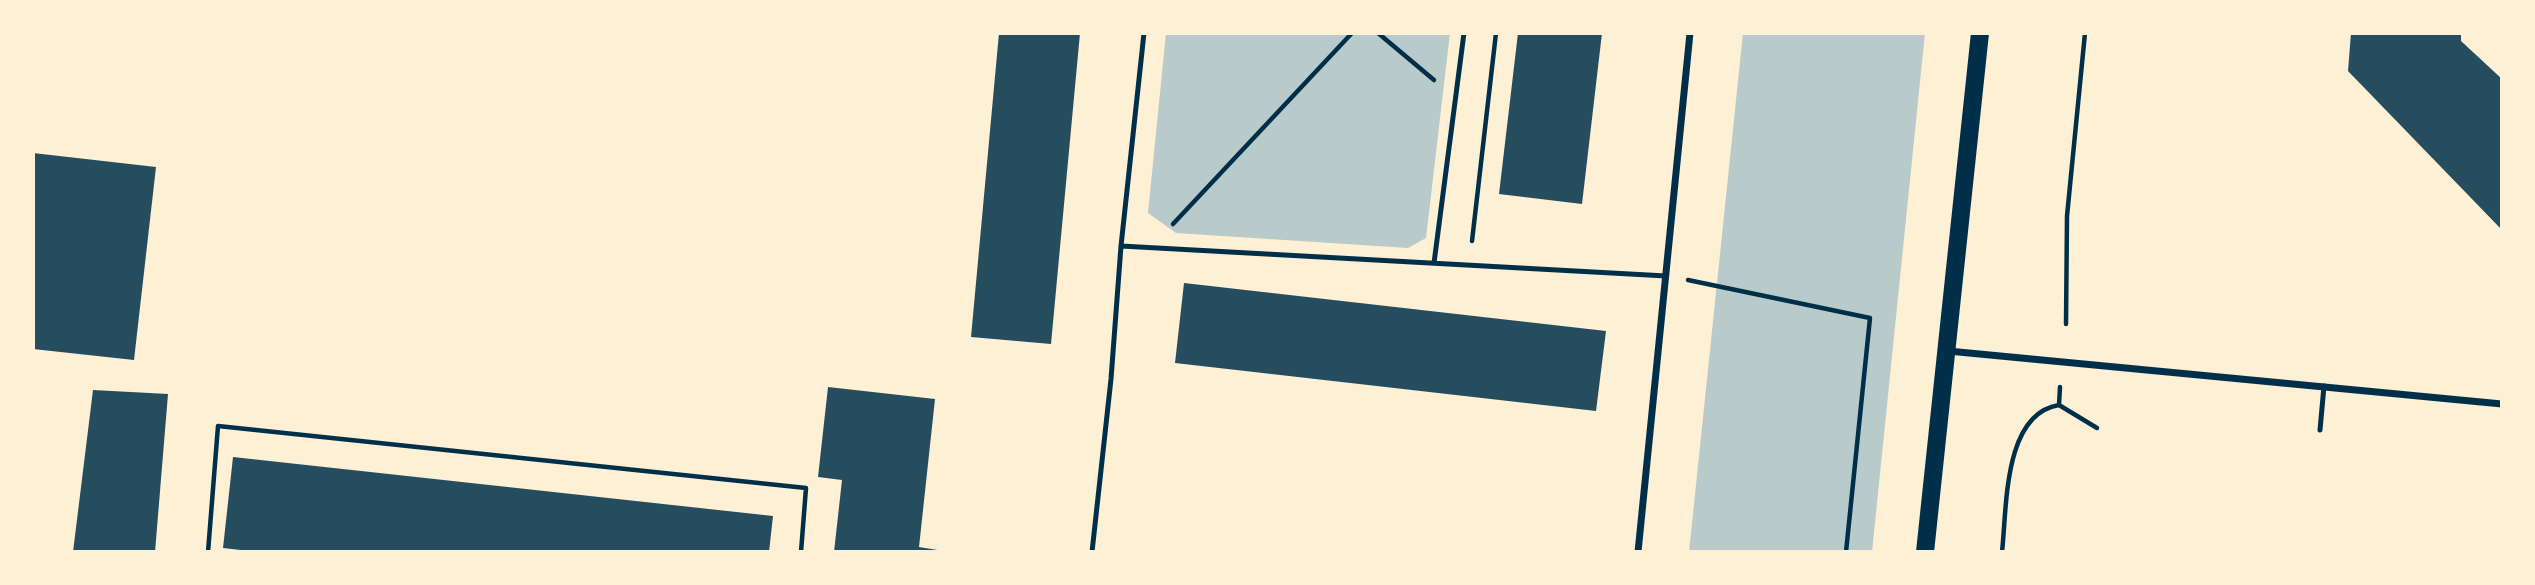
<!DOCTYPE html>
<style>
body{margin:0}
#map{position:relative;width:2535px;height:585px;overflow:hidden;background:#fdf0d5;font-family:Literata,serif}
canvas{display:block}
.frame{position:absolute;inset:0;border:35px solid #fdf0d5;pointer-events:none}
</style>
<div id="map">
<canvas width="2535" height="585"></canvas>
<div class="frame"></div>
</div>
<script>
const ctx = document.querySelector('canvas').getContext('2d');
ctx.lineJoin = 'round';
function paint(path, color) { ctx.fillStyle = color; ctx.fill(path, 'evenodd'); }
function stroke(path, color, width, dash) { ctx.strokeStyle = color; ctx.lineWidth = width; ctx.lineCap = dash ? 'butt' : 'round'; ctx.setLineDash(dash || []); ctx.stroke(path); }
const green = new Path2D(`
 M1166,33h284l-24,205 -18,10 -232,-15 -28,-20z
 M1743,33h182l-53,519h-183z`);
const building = new Path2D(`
 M999,33h81l-29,311 -80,-7z
 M1518,33h84l-20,171 -83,-10z
 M2351,33h110v8l41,38v151l-154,-159z
 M33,153l123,14 -22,193 -101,-11z
 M1184,283l422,48 -10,80 -421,-48z
 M828,387l107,12 -16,148 31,5h-116l8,-72 -24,-3z
 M93,390l75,4 -13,158h-82z
 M233,457l540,59 -4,36h-511l-35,-4z`);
const path = new Path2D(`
 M1378,33l56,47
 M1173,224l179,-191
 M1472,241l24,-208
 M1688,280l182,38 -24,234
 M2066,324l1,-108 18,-183
 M2059,405l38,23
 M208,552l10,-126 588,62 -5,64
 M2002,552c5,-44 1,-138 57,-147l1,-18`);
const service = new Path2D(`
 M1144,33l-23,213 545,30
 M1434,263l30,-230
 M2320,430l4,-44
 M1092,552l19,-173 10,-133`);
const minor = new Path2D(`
 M1948,351l554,53
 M1638,552l52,-519`);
const primary = new Path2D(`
 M1925,552l55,-519`);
paint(green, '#b9caca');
paint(building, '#264d5e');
stroke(path, '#003049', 4.5);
stroke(service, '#003049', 5);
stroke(minor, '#003049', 7);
stroke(primary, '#003049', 18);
</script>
